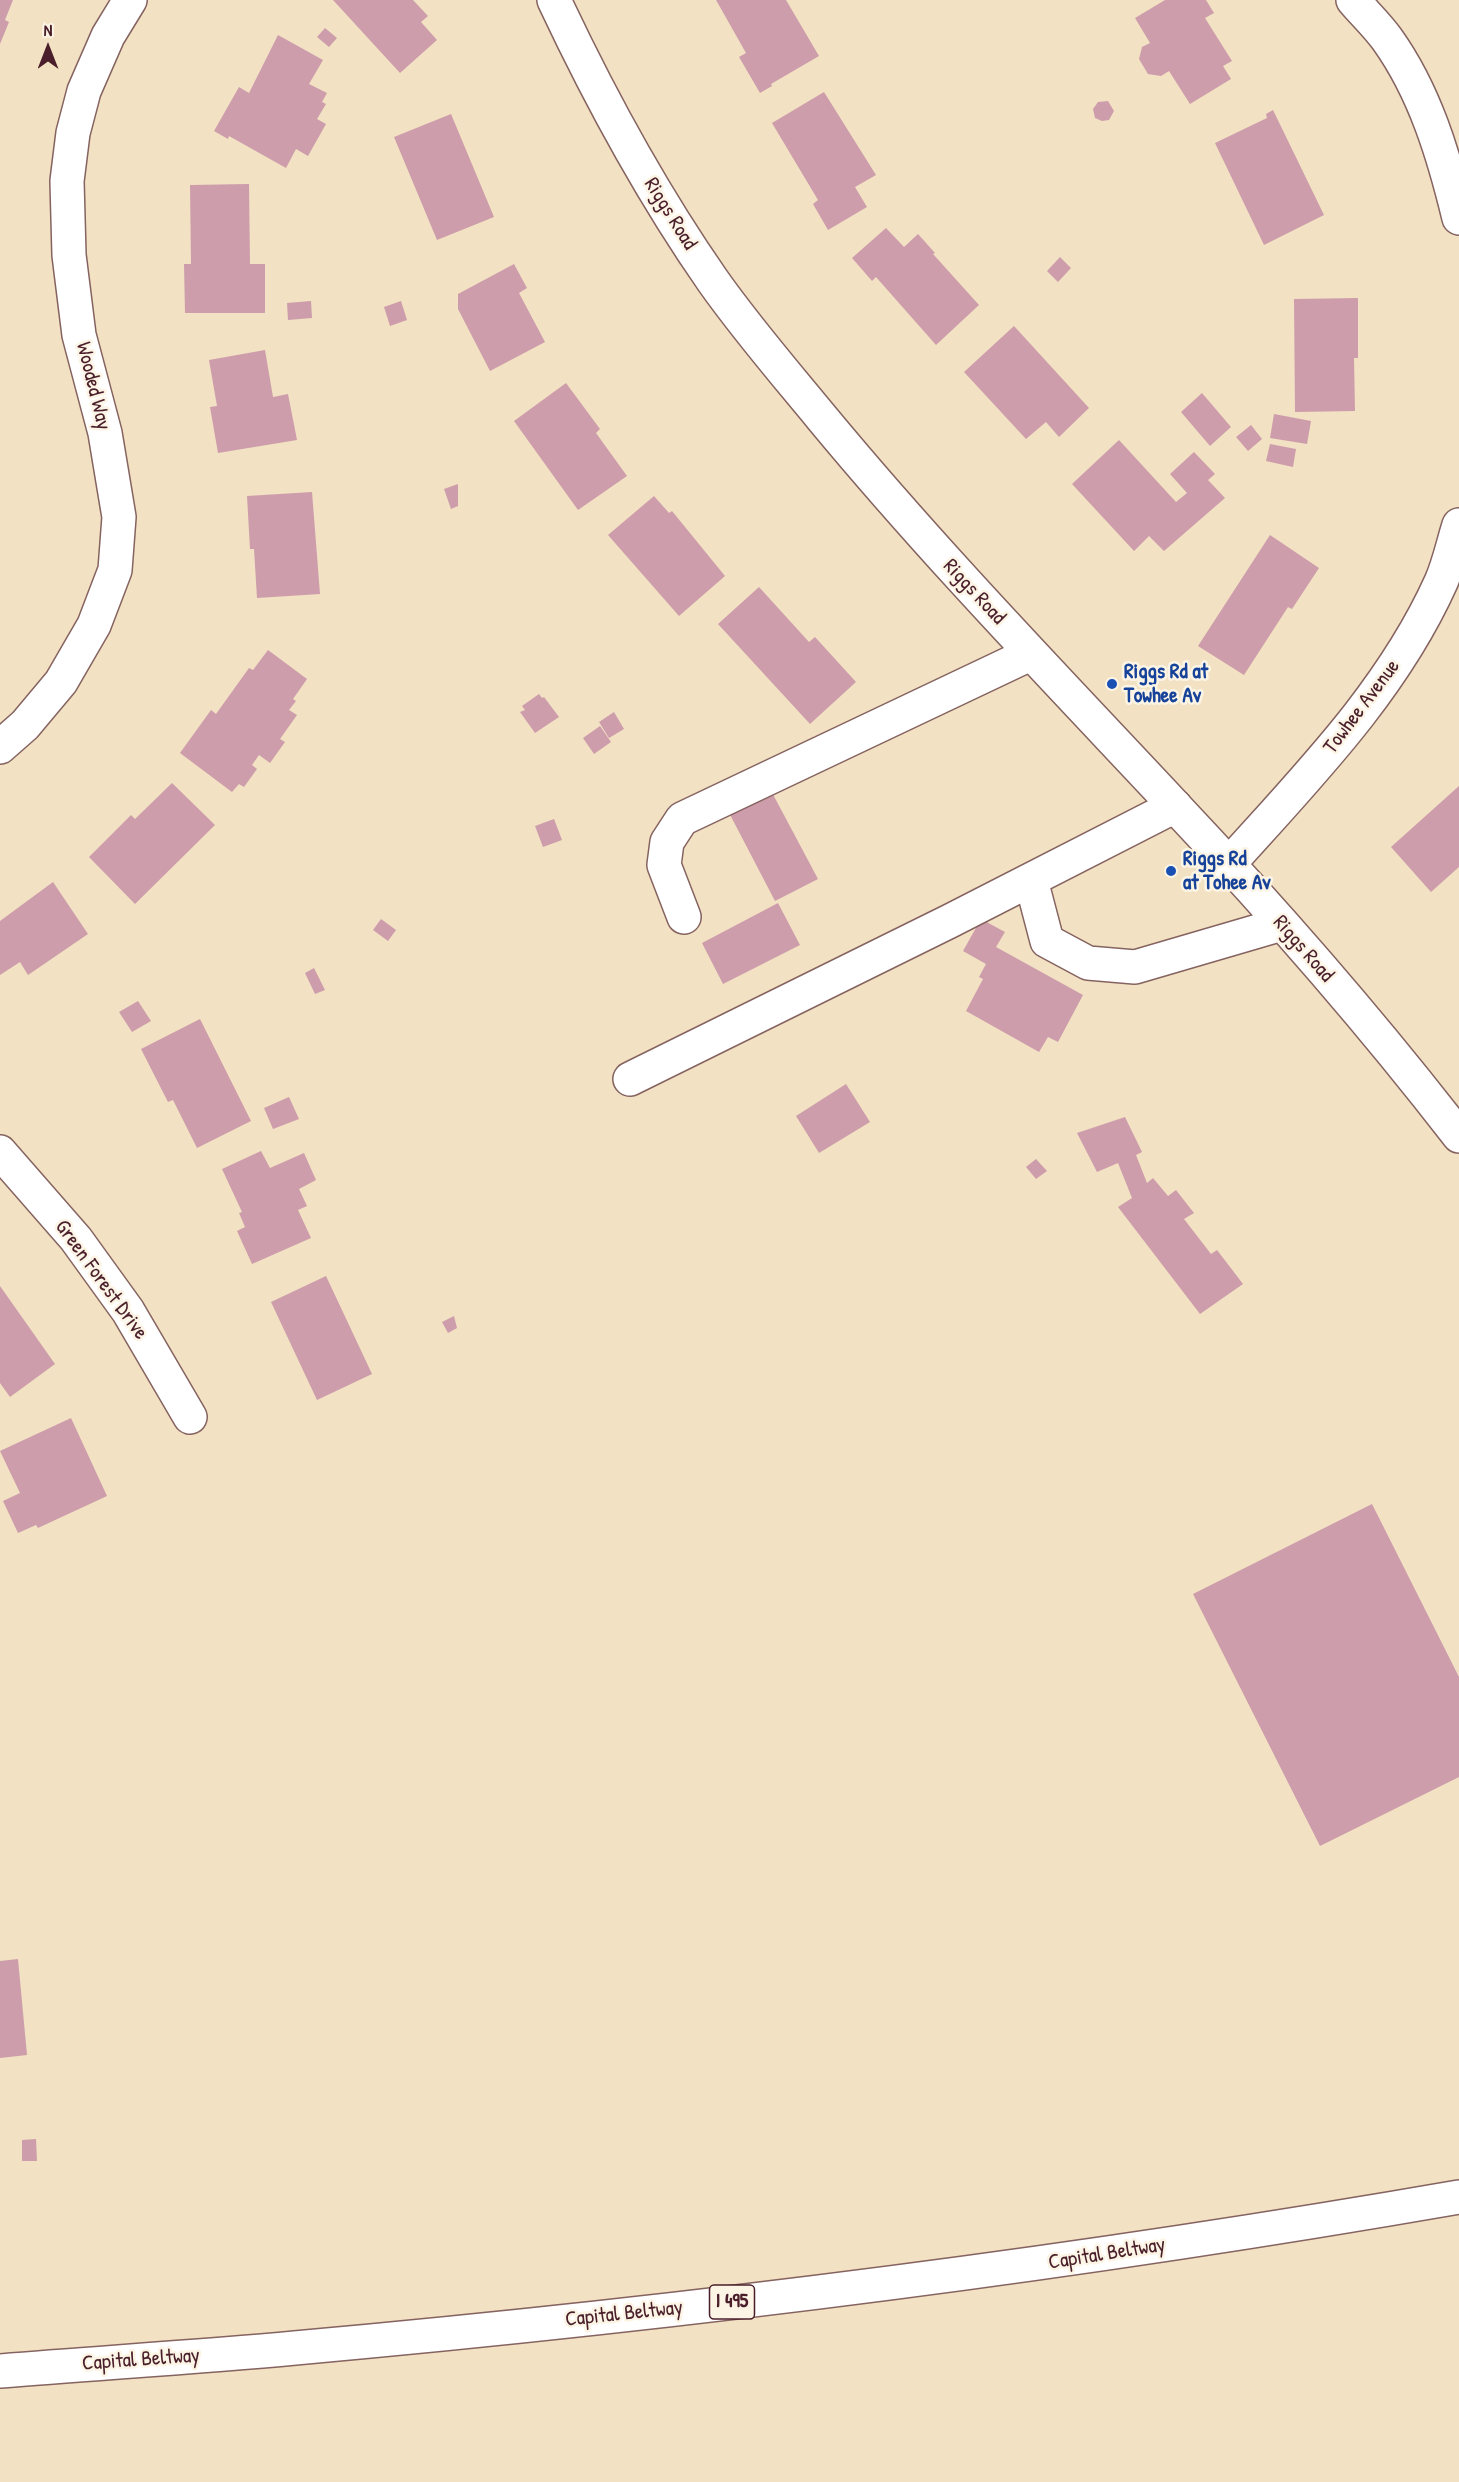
<!DOCTYPE html>
<style>
body{margin:0}
#map{position:relative;width:1459px;height:2482px;overflow:hidden;background:#f2e1c2;font-family:"Patrick Hand",sans-serif}
canvas{display:block}
.north{position:absolute;left:18px;top:18px;width:60px;height:60px;-webkit-text-stroke:4px #fcf5e5;paint-order:stroke;rotate:0deg;font-size:16px;font-weight:700;line-height:24px;text-align:center;color:#4a1f2b}
.north::after{content:'';display:block;margin:auto;width:21px;height:27px;background:#4a1f2b;clip-path:polygon(50% 0,100% 100%,50% 72%,0 100%)}
</style>
<div id="map">
<canvas width="1459" height="2482"></canvas>
<div class="north">N</div>
</div>
<script>
const ctx = document.querySelector('canvas').getContext('2d');
ctx.lineJoin = 'round';
function paint(path, color) { ctx.fillStyle = color; ctx.fill(path, 'evenodd'); }
function stroke(path, color, width, dash) { ctx.strokeStyle = color; ctx.lineWidth = width; ctx.lineCap = dash ? 'butt' : 'round'; ctx.setLineDash(dash || []); ctx.stroke(path); }
function label(font, color, halo, rows, align = 'center') {
  ctx.font = font + ' "Patrick Hand",sans-serif'; ctx.lineWidth = 5; ctx.setLineDash([]); ctx.textBaseline = 'middle'; ctx.strokeStyle = halo; ctx.fillStyle = color; for (const [text, x, y, turn = 0] of rows) {
    ctx.save(); ctx.translate(x, y); ctx.rotate((+turn || 0) * Math.PI / 180); ctx.textAlign = isNaN(turn) ? turn : align; if (halo) ctx.strokeText(text, 0, 0); ctx.fillText(text, 0, 0); ctx.restore();
  }
}
const building = new Path2D(`
 M0,0h13l-8,20 4,2 -9,22z
 M333,0h80l15,16 -7,6 16,18 -37,33z
 M716,0h70l33,56 -48,28 1,2 -12,7 -21,-36 7,-4z
 M1165,0h41l8,13 -9,5 27,43 -9,5 8,13 -41,25 -21,-33 -8,5 -13,-2 -9,-15 3,-12 8,-4 -15,-25z
 M325,28l12,10 -8,9 -12,-10z
 M278,35l45,25 -14,24 18,9 -5,9 4,2 -9,15 9,5 -18,32 -12,-7 -10,19 -57,-32 -1,3 -14,-8 25,-44 10,6z
 M824,92l52,83 -21,12 12,20 -39,23 -15,-26 5,-4 -46,-77z
 M1108,101l6,10 -5,9 -7,1 -7,-3 -2,-9 5,-7z
 M1273,110l51,105 -60,30 -49,-102 52,-25 -1,-4z
 M451,114l43,103 -57,23 -43,-103z
 M249,184l1,80h15v49h-80l-1,-49h7l-1,-79z
 M886,228l18,19 14,-13 17,19 -2,1 46,51 -43,40 -60,-68 -4,4 -20,-23z
 M1060,257l11,11 -13,14 -11,-11z
 M514,264l13,24 -8,5 26,49 -55,29 -32,-62v-15z
 M1358,298v60h-4l1,53 -60,1 -1,-113z
 M311,301l1,17 -24,2 -1,-17z
 M401,301l6,19 -17,6 -6,-19z
 M1014,326l75,82 -30,29 -13,-15 -20,17 -62,-67z
 M265,350l8,47 15,-3 9,46 -79,13 -8,-46 7,-1 -8,-46z
 M566,383l34,46 -4,4 31,43 -49,34 -64,-89z
 M1202,393l29,34 -21,19 -29,-34z
 M1274,414l37,7 -4,23 -37,-6z
 M1251,425l11,14 -14,12 -12,-14z
 M1119,440l57,62 11,-9 -17,-19 24,-22 21,22 -7,6 17,18 -61,53 -15,-15 -15,15 -62,-67z
 M1270,444l26,5 -3,18 -27,-6z
 M458,484v22l-7,3 -7,-20z
 M312,492l8,102 -63,4 -3,-49h-4l-3,-53z
 M654,496l15,17 3,-2 53,65 -46,40 -71,-81z
 M1270,535l49,33 -27,41 -4,-2 -44,68 -46,-29z
 M759,587l50,55 6,-5 41,45 -46,42 -92,-100z
 M268,650l39,29 -14,20 3,2 -7,9 8,5 -17,24 5,3 -15,21 -11,-8 -7,10 5,4 -13,18 -5,-3 -7,8 -52,-39 31,-43 5,4 33,-46 4,2z
 M539,694l3,4 2,-1 15,20 -24,16 -15,-21 5,-2 -3,-4z
 M614,712l10,17 -15,9 -10,-16z
 M600,726l11,16 -17,12 -11,-16z
 M172,783l43,42 -80,79 -46,-47 42,-42 4,4z
 M768,785l50,94 -43,22 -49,-94z
 M1459,786v81l-28,25 -40,-45z
 M554,819l8,21 -19,7 -8,-21z
 M53,882l35,52 -60,41 -8,-13 -20,13v-54z
 M778,903l22,42 -77,39 -21,-41z
 M381,919l15,11 -8,11 -15,-11z
 M981,919l24,13 -9,15 87,48 -25,47 -10,-5 -9,15 -73,-41 17,-32 -4,-2 7,-13 -23,-13z
 M314,968l11,22 -10,4 -10,-21z
 M138,1001l13,20 -19,11 -13,-20z
 M200,1019l51,102 -54,27 -24,-48 -5,2 -27,-53z
 M846,1084l24,38 -51,31 -23,-37z
 M289,1097l10,22 -26,10 -9,-21z
 M1125,1117l17,35 -6,3 11,28 6,-5 15,18 8,-6 18,23 -10,6 27,35 6,-4 26,34 -43,30 -82,-107 14,-9 -14,-35 -21,9 -20,-39z
 M261,1151l9,17 34,-15 12,27 -17,9 8,17 -9,4 13,28 -59,26 -15,-33 8,-4 -6,-14 3,-1 -20,-43z
 M1036,1159l11,12 -11,8 -10,-12z
 M326,1276l46,98 -55,26 -46,-98z
 M0,1286l55,78 -45,33 -10,-14z
 M454,1316l3,12 -9,5 -6,-11z
 M71,1418l36,78 -69,32 -2,-3 -18,8 -15,-32 17,-8 -20,-42z
 M1372,1504l87,173v100l-139,69 -127,-252z
 M18,1959l9,96 -27,3v-97z
 M36,2139l1,22h-15v-21z`);
const minor = new Path2D(`
 M1353,0c11,13 24,25 34,39 38,53 57,117 72,179
 M0,747l25,-22 36,-43 33,-57 21,-55 4,-53 -14,-84 -26,-98 -10,-80 -2,-74 6,-48 11,-42 24,-55 22,-36
 M1228,865c79,-88 164,-174 213,-283 8,-18 12,-38 18,-57
 M1031,880l16,61 41,22 47,4 147,-43
 M684,917l-20,-52 3,-23 15,-23 348,-165
 M630,1079l320,-158 225,-115
 M0,1152l76,87 52,72 62,106`);
const major = new Path2D(`
 M554,0c46,98 97,192 159,281 33,47 72,92 109,137 111,134 231,258 350,385 100,106 198,218 287,333`);
const highway = new Path2D(`
 M0,2371c98,-8 197,-14 295,-23 389,-35 778,-84 1164,-151`);
const markers = [
 [1112,684,6,"#1a4fb4"],
 [1171,871,6,"#1a4fb4"]
];
const shields = [
 [732,2302,45]
];
const shieldNames = [
 ["I 495",732,2302]
];
const streetNames = [
 ["Riggs Road",670,214,58],
 ["Wooded Way",93,386,76],
 ["Riggs Road",974,592,47],
 ["Towhee Avenue",1362,707,-53],
 ["Riggs Road",1303,949,49],
 ["Green Forest Drive",101,1280,54],
 ["Capital Beltway",1107,2254,-9],
 ["Capital Beltway",624,2314,-6],
 ["Capital Beltway",141,2360,-4]
];
const transitNames = [
 ["Riggs Rd at",1124,672],
 ["Towhee Av",1124,696],
 ["Riggs Rd",1183,859],
 ["at Tohee Av",1183,883]
];
paint(building, '#cd9dac');
stroke(minor, '#856360', 36);
stroke(major, '#856360', 36);
stroke(highway, '#856360', 36);
stroke(minor, '#fff', 33);
stroke(major, '#fff', 33);
stroke(highway, '#fff', 33);
for (const [x, y, r, color] of markers) { const dot = new Path2D(); dot.arc(x, y, r, 0, 2 * Math.PI); ctx.fillStyle = color; ctx.fill(dot); stroke(dot, '#fcf5e5', 2); }
for (const [x, y, w] of shields) { const box = new Path2D(); box.roundRect(x - w / 2, y - 17, w, 34, 4.5); ctx.fillStyle = '#fcf5e5'; ctx.fill(box); stroke(box, '#4a1f2b', 1.5); }
label('bold 20px', '#4a1f2b', null, shieldNames);
label('21px', '#4a1f2b', '#fcf5e5', streetNames);
label('bold 21px', '#164399', '#fcf5e5', transitNames, 'left');
</script>
